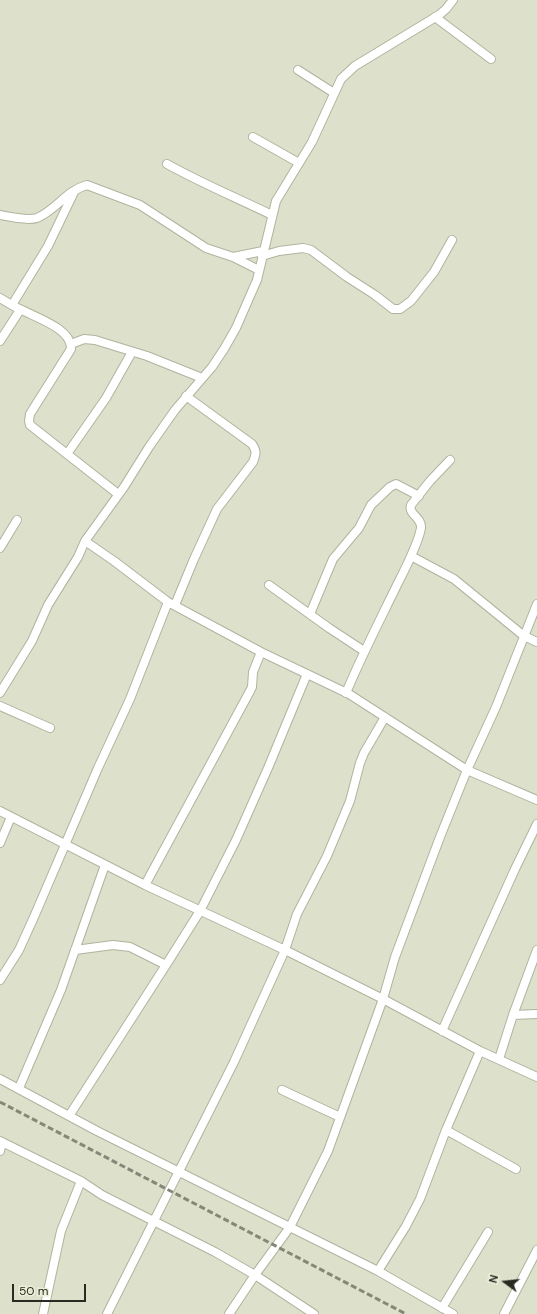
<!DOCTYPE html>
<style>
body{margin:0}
#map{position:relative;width:537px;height:1314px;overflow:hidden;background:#dde1cb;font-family:"DM Sans",sans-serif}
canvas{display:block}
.north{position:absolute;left:485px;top:1262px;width:40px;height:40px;-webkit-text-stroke:3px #ebefd8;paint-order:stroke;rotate:285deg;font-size:11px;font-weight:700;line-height:16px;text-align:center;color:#292a22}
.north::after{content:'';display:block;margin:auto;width:14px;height:18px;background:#292a22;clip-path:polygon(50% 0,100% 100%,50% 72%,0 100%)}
.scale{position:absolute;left:12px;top:1284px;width:74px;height:18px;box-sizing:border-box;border:2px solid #292a22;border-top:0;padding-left:5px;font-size:12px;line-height:14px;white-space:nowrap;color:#292a22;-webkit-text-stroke:3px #ebefd8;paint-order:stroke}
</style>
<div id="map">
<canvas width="537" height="1314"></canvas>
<div class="north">N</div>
<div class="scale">50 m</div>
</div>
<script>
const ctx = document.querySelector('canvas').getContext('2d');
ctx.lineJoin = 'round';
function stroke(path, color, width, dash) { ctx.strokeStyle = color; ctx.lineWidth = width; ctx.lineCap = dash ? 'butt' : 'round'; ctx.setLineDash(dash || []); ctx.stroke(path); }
const minor = new Path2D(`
 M435,17l56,42
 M298,70l36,23
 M253,137l46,26
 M167,164c34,19 70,34 105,51
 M0,215c10,2 28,6 37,3 19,-8 30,-28 50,-33l53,20 66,43 27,9 26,13
 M262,256l17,-5 24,-3 8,2 36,27 28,18 18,14h7l11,-8 23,-29 18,-32
 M233,257l30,-6
 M0,298c7,4 14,9 22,12 15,8 50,19 49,39l-41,65 -1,7 1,4 88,69
 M12,305l36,-59 26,-54
 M0,341l20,-31
 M71,344l13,-5 11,1 52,16 55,22
 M67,454l39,-56 26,-46
 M85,541l29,20 54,41 93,50 88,42 118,76 70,30
 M0,548l17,-28
 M411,556l43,23 70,57 13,6
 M269,585l60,43 35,23
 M175,605l19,-46 23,-50 36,-47c3,-8 4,-11 -1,-18l-66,-48
 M310,614l23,-55 26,-31 12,-23 19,-18 6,-3 23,12
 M0,693l32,-52 16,-36 30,-48 7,-16 39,-54 25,-40 26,-37 37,-43 12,-18 12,-21 21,-48 19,-79 36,-59 29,-63 14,-13 84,-51 7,-6 7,-9
 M346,693c15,-36 33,-71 50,-106 8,-16 22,-42 25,-59 1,-11 -13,-13 -10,-23l19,-24 20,-21
 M0,706l50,22
 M0,811l145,74 140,65 98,49 97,52 57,26
 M0,843l11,-26
 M145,885l105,-194 2,-4 1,-15 8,-20
 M75,950l38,-5 17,2 36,18
 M0,980l19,-30 15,-33 64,-149 32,-69 38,-97
 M513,1015l24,-1
 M442,1031l73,-162 22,-45
 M499,1059l14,-44 24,-65
 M0,1079l97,52 281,140 75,43
 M19,1088l42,-98 44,-125
 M282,1090l58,27
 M69,1116l97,-151 34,-54 36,-71 32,-72 39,-94
 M446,1130l70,39
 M0,1141l81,40 21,14 113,57 40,23 59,39
 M0,1151l2,-9
 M378,1271l28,-45 14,-27 26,-69 34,-79
 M442,1308l46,-76
 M43,1314l18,-83 20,-50
 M107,1314l127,-252 51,-112 12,-36 30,-58 23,-55 10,-38 4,-10 21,-36
 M229,1314l26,-39 35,-48 38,-76 55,-152 12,-42 45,-120 27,-67 29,-63 41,-103
 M504,1314l33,-64`);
const rail = new Path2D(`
 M0,1102l406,212`);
stroke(minor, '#b0b39e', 10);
stroke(minor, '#fff', 8);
stroke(rail, '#858879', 3, [6, 3]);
</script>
